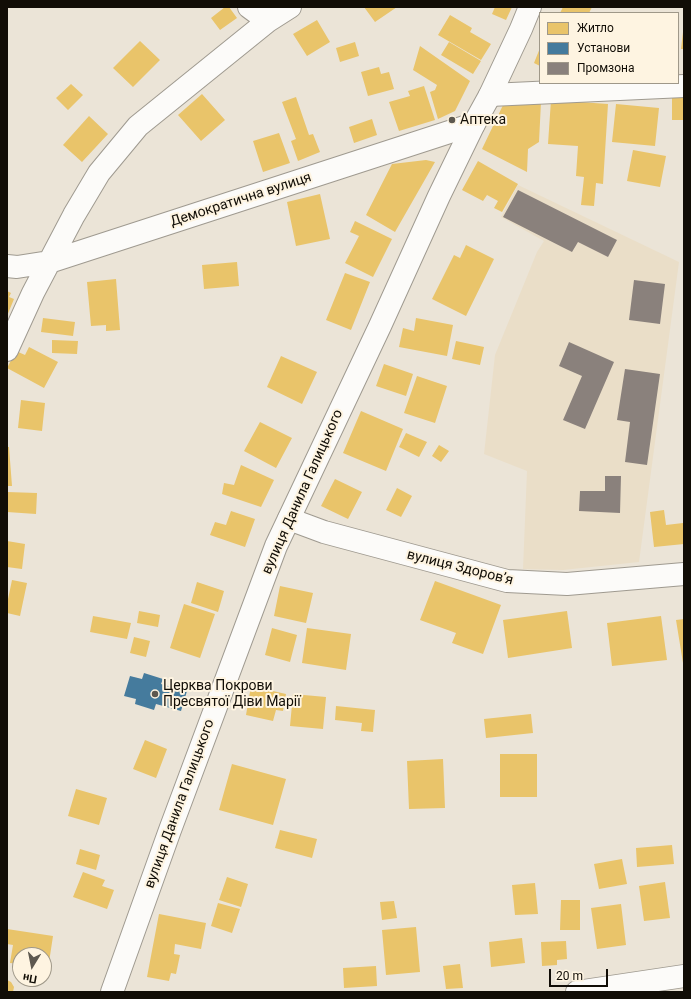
<!DOCTYPE html>
<meta charset="utf-8">
<style>
body{margin:0}
#map{position:relative;width:691px;height:999px;overflow:hidden;background:#ebe4d7;font-family:Roboto,sans-serif}
canvas{display:block}
.frame{position:absolute;inset:0;border:8px solid #110d06;pointer-events:none}
.legend{position:absolute;left:539px;top:12px;width:140px;height:72px;box-sizing:border-box;background:#fef4e1;border:1px solid #9f9889;margin:0;padding:5px 7px;list-style:none;font-size:12px;color:#110d06}
.legend li{display:flex;align-items:center;gap:8px;height:20px}
.legend b{width:20px;border:1px solid #9f9889}
.north{position:absolute;left:12px;top:947px;width:40px;height:40px;box-sizing:border-box;background:#fef4e1;border:1px solid #9f9889;border-radius:50%;rotate:190deg;font-size:11px;font-weight:700;line-height:16px;text-align:center;color:#110d06}
.north::after{content:'';display:block;margin:auto;width:14px;height:18px;background:#5d584f;clip-path:polygon(50% 0,100% 100%,50% 72%,0 100%)}
.scale{position:absolute;left:549px;top:969px;width:59px;height:18px;box-sizing:border-box;border:2px solid #110d06;border-top:0;padding-left:5px;font-size:12px;line-height:14px;white-space:nowrap;color:#110d06;-webkit-text-stroke:3px #fef4e1;paint-order:stroke}
</style>
<div id="map">
<canvas width="691" height="999"></canvas>
<div class="frame"></div>
<ul class="legend">
<li><b style="height:11px;background:#e9c46a"></b>Житло</li>
<li><b style="height:11px;background:#457b9d"></b>Установи</li>
<li><b style="height:11px;background:#8a817c"></b>Промзона</li>
</ul>
<div class="north">Пн</div>
<div class="scale">20 m</div>
</div>
<script>
const ctx = document.querySelector('canvas').getContext('2d');
ctx.lineJoin = 'round';
function paint(path, color) { ctx.fillStyle = color; ctx.fill(path, 'evenodd'); }
function stroke(path, color, width, dash) { ctx.strokeStyle = color; ctx.lineWidth = width; ctx.lineCap = dash ? 'butt' : 'round'; ctx.setLineDash(dash || []); ctx.stroke(path); }
function label(font, color, halo, rows, align = 'center') {
  ctx.font = font + ' Roboto,sans-serif'; ctx.lineWidth = 4; ctx.setLineDash([]); ctx.textBaseline = 'middle'; ctx.strokeStyle = halo; ctx.fillStyle = color; for (const [text, x, y, turn = 0] of rows) {
    ctx.save(); ctx.translate(x, y); ctx.rotate((+turn || 0) * Math.PI / 180); ctx.textAlign = isNaN(turn) ? turn : align; if (halo) ctx.strokeText(text, 0, 0); ctx.fillText(text, 0, 0); ctx.restore();
  }
}
const built = new Path2D(`
 M518,185l161,77 -40,300 -76,8 -40,-1 4,-98 -43,-17 11,-99 42,-103 7,-11 -43,-24z`);
const homes = new Path2D(`
 M225,7h4l8,11 -17,12 -9,-12z
 M364,7h33l-22,15z
 M495,7h17l-6,13 -14,-6z
 M563,7h29l-3,6h-29z
 M450,15l22,13 -2,4 21,12 -10,16 -43,-25z
 M317,20l13,22 -23,14 -14,-22z
 M683,32h1v17h-3z
 M140,41l20,19 -27,27 -20,-19z
 M355,42l4,14 -19,6 -4,-14z
 M449,42l32,19 -8,13 -32,-19z
 M420,46l50,35 -15,30 -17,8 -8,-27 5,-2 2,-5 -24,-15z
 M540,48v18l-6,-3z
 M379,67l2,7 8,-2 5,17 -26,7 -7,-24z
 M71,84l12,11 -15,15 -12,-12z
 M424,86l11,34 -36,11 -10,-29 21,-6 -2,-5z
 M202,94l23,26 -24,21 -23,-26z
 M672,95h12v25h-12z
 M296,97l13,38 4,-1 7,18 -22,9 -7,-20 5,-2 -14,-37z
 M551,100l57,4 -5,80 -7,-1 -2,23 -13,-1 3,-28 -8,-1 2,-30 -30,-2z
 M541,102l-2,40 -11,7 -1,23 -45,-23 22,-46z
 M616,104l43,4 -4,38 -43,-4z
 M89,116l19,18 -26,28 -19,-17z
 M372,119l5,16 -23,8 -5,-16z
 M279,133l11,30 -27,9 -10,-31z
 M633,150l33,6 -6,31 -33,-6z
 M426,160l9,2 -40,70 -29,-17 26,-51z
 M478,161l40,23 -16,28 -8,-4 4,-7 -11,-6 -4,6 -21,-11z
 M320,194l10,45 -34,7 -9,-44z
 M355,221l37,18 -19,38 -28,-14 14,-27 -9,-4z
 M466,245l28,14 -28,57 -34,-17 22,-44 6,3z
 M237,262l2,24 -35,3 -2,-24z
 M345,273l25,9 -19,48 -25,-10z
 M116,279l4,51 -14,1v-6l-15,1 -4,-44z
 M7,291l4,2 -2,4 5,2 -7,17z
 M43,318l32,4 -2,14 -32,-4z
 M416,318l37,7 -6,31 -48,-9 4,-19 11,3z
 M52,340l26,1 -1,13 -25,-1z
 M456,341l28,6 -4,18 -28,-6z
 M29,347l29,15 -14,26 -37,-20 9,-17 9,4z
 M281,356l36,16 -15,32 -35,-17z
 M384,364l29,10 -7,22 -30,-10z
 M417,376l30,10 -12,37 -31,-10z
 M21,400l24,3 -3,28 -24,-3z
 M361,411l42,18 -17,42 -43,-18z
 M260,422l32,16 -16,30 -32,-17z
 M406,433l21,9 -8,15 -20,-10z
 M439,445l10,6 -8,11 -9,-6z
 M7,447h2l3,39h-5z
 M241,465l33,15 -13,27 -39,-13 2,-11 10,2z
 M335,479l27,13 -14,27 -27,-13z
 M397,488l15,8 -11,21 -15,-7z
 M7,492l30,1 -1,21 -29,-2z
 M664,510l2,15 17,-2 1,21 -30,3 -4,-35z
 M231,511l24,8 -10,28 -35,-12 5,-13 11,3z
 M7,541l18,3 -3,25 -15,-2z
 M12,580l15,3 -7,33 -13,-3v-9z
 M435,581l66,24 -18,49 -31,-11 4,-10 -36,-13z
 M197,582l27,9 -6,21 -27,-9z
 M280,586l33,7 -7,30 -32,-7z
 M184,604l31,10 -15,44 -30,-10z
 M139,611l21,4 -2,12 -21,-4z
 M567,611l5,37 -64,10 -5,-38z
 M93,616l38,7 -4,16 -37,-7z
 M661,616l6,44 -55,6 -5,-43z
 M684,619v44h-1l-7,-43z
 M272,628l25,7 -7,27 -25,-7z
 M307,628l44,6 -5,36 -44,-7z
 M134,637l16,4 -4,16 -16,-4z
 M251,686l35,8 -3,17 -7,-1 -3,11 -27,-6z
 M293,694l33,3 -3,32 -33,-3z
 M336,706l39,4 -2,22 -12,-1 1,-8 -27,-3z
 M531,714l2,19 -47,5 -2,-19z
 M145,740l22,9 -11,29 -23,-9z
 M500,754h37v43h-37z
 M443,759l2,49 -36,1 -2,-48z
 M232,764l54,15 -13,46 -54,-15z
 M76,789l31,9 -8,27 -31,-9z
 M280,830l37,9 -5,19 -37,-10z
 M672,845l2,19 -37,3 -1,-19z
 M80,849l20,6 -4,15 -20,-6z
 M622,859l5,25 -28,5 -5,-25z
 M83,872l22,8 -3,6 12,4 -7,19 -34,-12z
 M227,877l21,7 -7,23 -22,-7z
 M665,882l5,36 -26,3 -5,-35z
 M535,883l3,31 -23,1 -3,-30z
 M561,900h19v30h-20z
 M394,901l3,17 -15,2 -2,-18z
 M218,903l22,6 -8,24 -21,-7z
 M621,904l5,41 -29,4 -6,-41z
 M159,914l47,9 -5,26 -26,-5 -1,10 6,1 -4,19 -5,-1 -2,8 -22,-4z
 M416,927l4,45 -34,3 -4,-45z
 M7,929l46,7 -5,33 -4,-1v-13h-24v9l-10,-1 3,-18 -6,-1z
 M522,938l3,25 -34,4 -2,-25z
 M566,941l1,18 -10,1v5l-15,1 -1,-24z
 M460,964l3,24 -17,1 -3,-23z
 M376,966l1,20 -33,2 -1,-20z
 M7,980l4,2 3,5 -1,5h-6z`);
const public = new Path2D(`
 M144,673l19,6 -2,5 26,7 -6,20 -25,-7 -2,6 -19,-6 1,-5 -12,-3 6,-20 12,3z`);
const industry = new Path2D(`
 M518,190l99,50 -9,17 -30,-15 -6,10 -69,-35z
 M634,280l31,4 -5,40 -31,-4z
 M569,342l45,20 -29,67 -22,-9 19,-44 -23,-10z
 M625,369l35,5 -13,91 -22,-3 5,-40 -13,-2z
 M605,476h16l-1,37 -41,-2 1,-20h25z`);
const minor = new Path2D(`
 M249,7l19,14
 M490,95l194,-9
 M7,266l10,1 32,-5 425,-138
 M7,350l26,-57 41,-78 25,-42 39,-47 130,-105 22,-14
 M289,519l35,13 183,49 60,3 117,-10`);
const tertiary = new Path2D(`
 M112,992l58,-162 106,-284 104,-220 59,-130 35,-72 16,-29 31,-66 9,-22
 M577,992l107,-16`);
const markers = [
 [452,120,4,"#5d584f"],
 [155,694,4,"#5d584f"]
];
const poiNames = [
 ["Аптека",460,120],
 ["Церква Покрови",163,686],
 ["Пресвятої Діви Марії",163,702]
];
const streetNames = [
 ["Демократична вулиця",241,200,-18],
 ["вулиця Данила Галицького",303,492,-66],
 ["вулиця Здоровʼя",460,568,14],
 ["вулиця Данила Галицького",180,804,-70]
];
paint(built, '#eadec8');
paint(homes, '#e9c46a');
paint(public, '#457b9d');
paint(industry, '#8a817c');
stroke(minor, '#9f9a90', 24);
stroke(tertiary, '#9f9a90', 24);
stroke(minor, '#fcfbf9', 22);
stroke(tertiary, '#fcfbf9', 22);
for (const [x, y, r, color] of markers) { const dot = new Path2D(); dot.arc(x, y, r, 0, 2 * Math.PI); ctx.fillStyle = color; ctx.fill(dot); stroke(dot, '#fef4e1', 1.5); }
label('14px', '#110d06', '#fef4e1', poiNames, 'left');
label('14px', '#110d06', '#fef4e1', streetNames);
</script>
